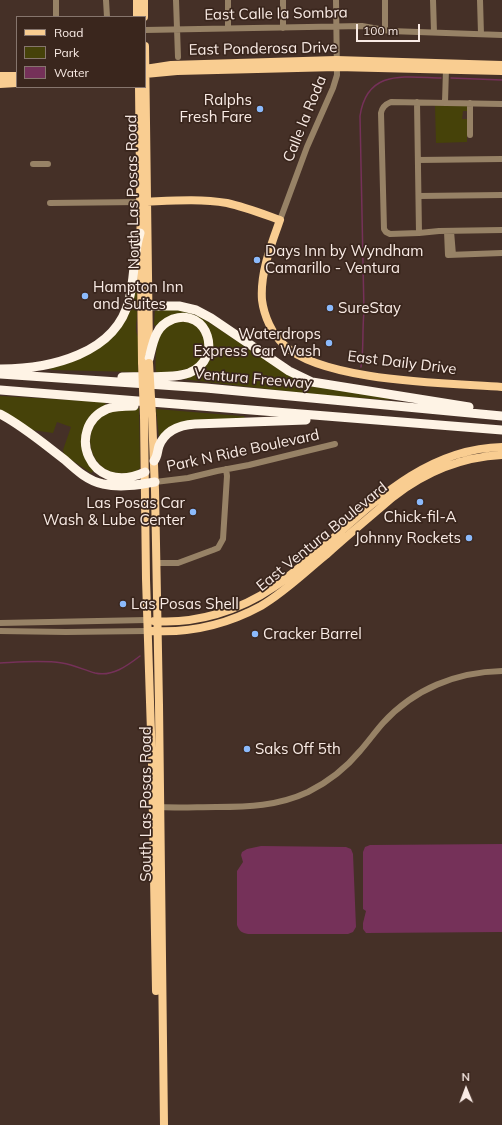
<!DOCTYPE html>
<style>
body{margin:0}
#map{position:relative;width:502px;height:1125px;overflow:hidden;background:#453027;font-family:Mulish,sans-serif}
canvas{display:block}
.legend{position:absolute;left:16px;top:16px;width:130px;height:72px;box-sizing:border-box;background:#3a261d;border:1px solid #86756d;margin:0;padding:5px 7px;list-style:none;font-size:12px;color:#f9ebe5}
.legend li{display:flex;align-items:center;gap:8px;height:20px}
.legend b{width:20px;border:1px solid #86756d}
.north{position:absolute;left:446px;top:1069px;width:40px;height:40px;-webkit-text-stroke:3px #3a261d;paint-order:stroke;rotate:359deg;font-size:11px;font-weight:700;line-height:16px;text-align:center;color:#f9ebe5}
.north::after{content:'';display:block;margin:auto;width:14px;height:18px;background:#f9ebe5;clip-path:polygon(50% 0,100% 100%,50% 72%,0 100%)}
.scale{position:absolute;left:356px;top:24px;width:64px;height:18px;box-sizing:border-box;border:2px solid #f9ebe5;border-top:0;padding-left:5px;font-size:12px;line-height:14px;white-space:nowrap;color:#f9ebe5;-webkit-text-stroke:3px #3a261d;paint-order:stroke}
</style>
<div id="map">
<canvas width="502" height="1125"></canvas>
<ul class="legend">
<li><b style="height:5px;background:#f9cd91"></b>Road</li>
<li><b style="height:11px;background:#464209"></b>Park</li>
<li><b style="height:11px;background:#753159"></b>Water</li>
</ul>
<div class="north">N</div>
<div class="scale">100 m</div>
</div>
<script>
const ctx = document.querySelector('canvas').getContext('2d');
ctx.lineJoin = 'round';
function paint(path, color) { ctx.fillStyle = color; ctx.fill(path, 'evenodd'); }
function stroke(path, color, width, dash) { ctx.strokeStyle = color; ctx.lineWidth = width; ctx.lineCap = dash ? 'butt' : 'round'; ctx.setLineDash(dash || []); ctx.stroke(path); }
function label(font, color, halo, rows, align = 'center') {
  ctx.font = font + ' Mulish,sans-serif'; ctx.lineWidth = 3.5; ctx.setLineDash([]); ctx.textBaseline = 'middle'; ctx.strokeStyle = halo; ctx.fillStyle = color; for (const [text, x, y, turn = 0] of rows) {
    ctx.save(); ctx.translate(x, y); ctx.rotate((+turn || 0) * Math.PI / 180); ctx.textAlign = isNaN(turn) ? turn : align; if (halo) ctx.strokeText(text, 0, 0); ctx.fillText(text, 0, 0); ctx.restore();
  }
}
const green = new Path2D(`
 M435,105l32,1v5h-4l-1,8h5v23l-31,1z
 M134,291h3c0,8 1,16 0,23 0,9 -3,14 1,23v35l-86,-2 -3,-1v-2l50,-20z
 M155,310h27l19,7 87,58 103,22 -2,3 -79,-6 -128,-15 28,-25 -14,-36 -39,8 -3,-1z
 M186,321l11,5 9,15c-2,5 -2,11 -4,16 -6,15 -33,16 -46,15 -1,-14 -1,-44 17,-49 4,-1 8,-2 13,-2z
 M0,396l105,6 1,5 -20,22 9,41 -4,3 -27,-18 -1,-5 8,-23 -14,-5 -4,11 -21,-3 -32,-20z
 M133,408h6l1,60 -4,4c-9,1 -19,3 -27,-1 -23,-11 -26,-45 -3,-58 6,-3 20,-4 27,-5z
 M156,409l85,7h3l1,2 -40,3 -46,16z`);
const water = new Path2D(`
 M502,844v88l-136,1 -3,-4v-6l3,-12 -3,-2v-57l2,-5 5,-2z
 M261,846l85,1 5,2 2,5 3,73 -3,5 -5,2h-100c-6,-1 -9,-3 -11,-9v-54l6,-9 -2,-7 1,-3 5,-3z`);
const stream = new Path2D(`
 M451,78l51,2
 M361,367c3,-18 1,-36 3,-55l-4,-196c7,-47 44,-39 81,-38
 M0,663c20,-1 42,-3 62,0 12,2 22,7 33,10 17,4 32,-7 45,-17`);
const minor = new Path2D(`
 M56,0v17
 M106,0l1,17
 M176,0l2,57
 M228,0v28
 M283,0v28
 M385,0v30
 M433,0l1,32
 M480,0l1,34
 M145,30l217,-4 28,5 112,4
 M417,102l2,131
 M445,102l1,-33 1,-3
 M470,103v32
 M502,104l-111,-2c-5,2 -9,5 -10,11l3,116 2,3 4,2 29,-1 20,-2 63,-1
 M418,160l84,-1
 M33,164h15
 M419,196l83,-1
 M50,203l90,-1
 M280,220l27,-73 26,-59 4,-13 -1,-75
 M447,231l1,24 54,-2
 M451,231l2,24
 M155,482l33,-4 29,-7 32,-6 86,-21
 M156,563h22l35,-13 5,-2 5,-9 4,-63 -1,-7
 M0,623l147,-3
 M0,631l66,1 81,-1
 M161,807c18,1 36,0 55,0 32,0 62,-1 92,-15 20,-10 38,-24 52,-41 8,-9 15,-19 23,-28 31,-34 73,-51 119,-52`);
const major = new Path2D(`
 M137,0v17
 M144,0v17
 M145,46l4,305
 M145,69l26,-4 165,-5 166,5
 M145,74l32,-3 160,-4 165,4
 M0,76h17
 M0,84l17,-1
 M139,87l3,275
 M140,202c28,-1 58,-4 87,1 18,4 36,11 53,17 -9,25 -20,53 -18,80 2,16 10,34 22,45 39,37 164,38 218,42
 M152,415l3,75 4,215 5,420
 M144,416l2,163 6,184 4,228
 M154,621c42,3 85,-10 120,-34 73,-51 131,-138 228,-140
 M152,631c38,2 76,-7 109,-25 24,-14 44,-34 65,-51 22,-20 45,-39 67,-58 32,-25 68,-40 109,-42`);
const highway = new Path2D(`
 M149,306h30l17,4 15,8 78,53 23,11 157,25
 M1,369c49,0 115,-15 128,-69 6,-22 4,-46 11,-67
 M0,374l206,14 296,28
 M122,377c18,-1 51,2 67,-4 36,-15 18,-66 -16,-54 -7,3 -13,7 -16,14 -4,7 -6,18 -8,26
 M0,390l502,40
 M134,406c-9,0 -19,0 -27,3 -42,18 -19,89 38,63
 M0,414c23,12 44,30 65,46 11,10 23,21 38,24 17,4 35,1 52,-2
 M154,461c4,-5 3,-9 5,-15 6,-15 20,-21 36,-22l111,-4`);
const majorBridge = new Path2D(`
 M142,362l2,54
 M149,363l3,52`);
const markers = [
 [260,109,4,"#8bbafc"],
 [257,260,4,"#8bbafc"],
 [85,296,4,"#8bbafc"],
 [330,308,4,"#8bbafc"],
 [329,343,4,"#8bbafc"],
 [420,502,4,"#8bbafc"],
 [193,512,4,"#8bbafc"],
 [469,538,4,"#8bbafc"],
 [123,604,4,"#8bbafc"],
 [255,634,4,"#8bbafc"],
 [247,749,4,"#8bbafc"]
];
const streetNames = [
 ["East Calle la Sombra",276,14,-1],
 ["East Ponderosa Drive",263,49,-1],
 ["Calle la Roda",305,119,-68],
 ["North Las Posas Road",133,192,-91],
 ["East Daily Drive",402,363,7],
 ["Ventura Freeway",253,379,5],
 ["Park N Ride Boulevard",243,451,-12],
 ["East Ventura Boulevard",322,537,-39],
 ["South Las Posas Road",146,804,-90]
];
const poiNames = [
 ["Ralphs",252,100,"right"],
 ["Fresh Fare",252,117,"right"],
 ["Days Inn by Wyndham",265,251],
 ["Camarillo - Ventura",265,268],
 ["Hampton Inn",93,287],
 ["and Suites",93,304],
 ["SureStay",338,308],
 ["Waterdrops",321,334,"right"],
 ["Express Car Wash",321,351,"right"],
 ["Las Posas Car",185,503,"right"],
 ["Wash & Lube Center",185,520,"right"],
 ["Chick-fil-A",420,517,"center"],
 ["Johnny Rockets",461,538,"right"],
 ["Las Posas Shell",131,604],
 ["Cracker Barrel",263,634],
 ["Saks Off 5th",255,749]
];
paint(green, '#464209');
paint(water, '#753159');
stroke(stream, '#753159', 1.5);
stroke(minor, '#978266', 6);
stroke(major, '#f9cd91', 8);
stroke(highway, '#fef3e5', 9);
stroke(majorBridge, '#f9cd91', 8);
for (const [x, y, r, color] of markers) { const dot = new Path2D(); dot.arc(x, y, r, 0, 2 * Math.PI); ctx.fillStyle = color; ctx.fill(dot); stroke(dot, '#3a261d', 1.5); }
label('15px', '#f9ebe5', '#3a261d', streetNames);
label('15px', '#f9ebe5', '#3a261d', poiNames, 'left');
</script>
